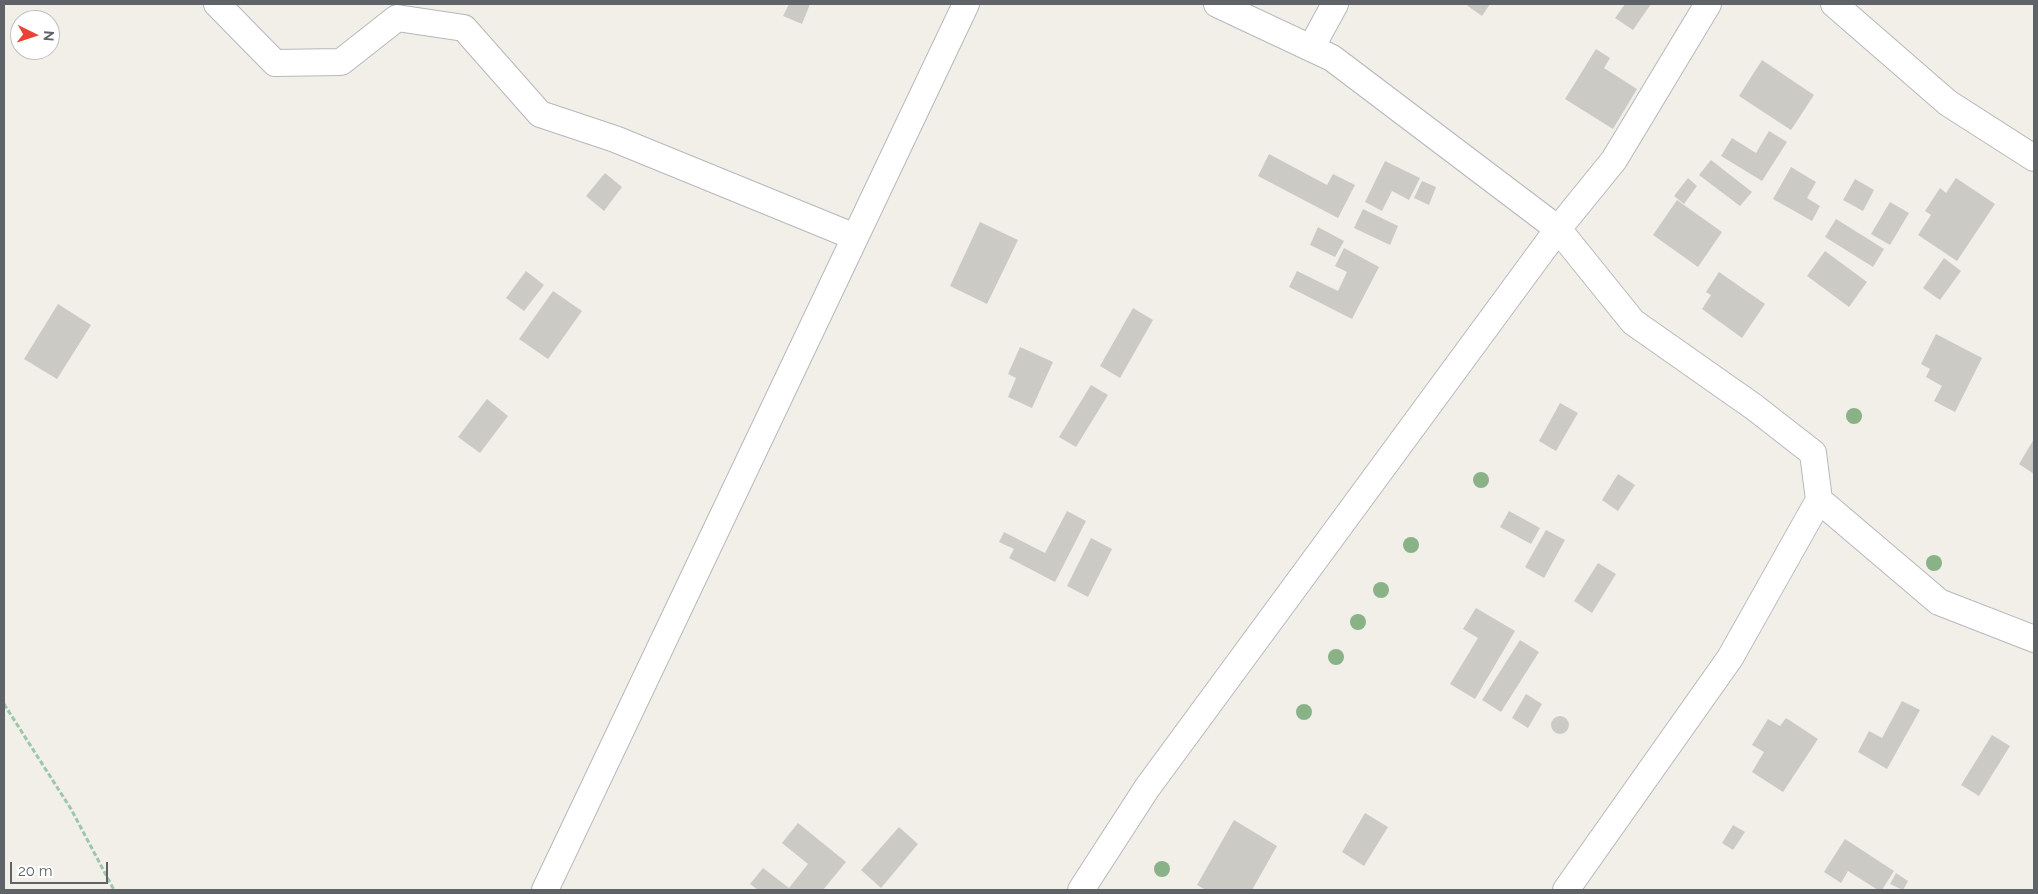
<!DOCTYPE html>
<style>
body{margin:0}
#map{position:relative;width:2038px;height:894px;overflow:hidden;background:#f1efe8;font-family:Raleway,sans-serif}
canvas{display:block}
.frame{position:absolute;inset:0;border:5px solid #5f6368;pointer-events:none}
.north{position:absolute;left:10px;top:10px;width:50px;height:50px;box-sizing:border-box;background:#fff;border:1px solid #bfc1c3;border-radius:50%;rotate:94deg;font-size:14px;font-weight:700;line-height:20px;text-align:center;color:#5f6368}
.north::after{content:'';display:block;margin:auto;width:18px;height:22px;background:#ea4335;clip-path:polygon(50% 0,100% 100%,50% 72%,0 100%)}
.scale{position:absolute;left:10px;top:862px;width:98px;height:22px;box-sizing:border-box;border:2px solid #5f6368;border-top:0;padding-left:6px;font-size:15px;line-height:18px;white-space:nowrap;color:#5f6368;-webkit-text-stroke:4px #fff;paint-order:stroke}
</style>
<div id="map">
<canvas width="2038" height="894"></canvas>
<div class="frame"></div>
<div class="north">N</div>
<div class="scale">20 m</div>
</div>
<script>
const ctx = document.querySelector('canvas').getContext('2d');
ctx.lineJoin = 'round';
function paint(path, color) { ctx.fillStyle = color; ctx.fill(path, 'evenodd'); }
function stroke(path, color, width, dash) { ctx.strokeStyle = color; ctx.lineWidth = width; ctx.lineCap = dash ? 'butt' : 'round'; ctx.setLineDash(dash || []); ctx.stroke(path); }
const building = new Path2D(`
 M789,4h21l-8,20 -19,-8z
 M1465,4h25l-8,12z
 M1625,4h26l-18,26 -18,-12z
 M1596,49l14,9 -6,10 33,21 -24,40 -48,-30z
 M1762,60l52,35 -23,35 -52,-34z
 M1769,131l18,11 -25,39 -41,-25 11,-18 24,15z
 M1269,154l58,31 6,-11 22,11 -17,33 -80,-42z
 M1711,160l41,32 -12,14 -41,-31z
 M1385,161l35,17 -11,22 -17,-9 -10,20 -17,-9z
 M1791,167l25,15 -9,16 13,8 -8,15 -39,-22z
 M605,173l17,14 -18,24 -18,-15z
 M1688,178l9,8 -13,18 -10,-8z
 M1956,178l39,26 -38,57 -39,-26 13,-20 -6,-4 15,-23 6,5z
 M1855,179l19,11 -11,21 -20,-11z
 M1422,181l14,6 -7,18 -15,-7z
 M1677,200l45,32 -24,35 -45,-32z
 M1890,202l19,11 -19,32 -19,-11z
 M1363,209l35,17 -8,19 -36,-17z
 M1836,219l48,30 -11,18 -48,-30z
 M980,222l38,18 -31,64 -37,-18z
 M1318,227l26,14 -9,16 -25,-12z
 M1344,248l35,19 -27,52 -63,-32 8,-16 41,20 9,-19 -12,-6z
 M1825,251l42,31 -18,25 -42,-31z
 M1944,258l17,13 -21,29 -17,-12z
 M526,271l18,14 -20,26 -18,-13z
 M1719,272l46,32 -23,34 -40,-29 9,-14 -5,-3z
 M553,291l29,20 -34,48 -29,-20z
 M58,304l33,21 -34,54 -33,-20z
 M1133,308l20,12 -33,58 -20,-12z
 M1936,334l46,24 -27,54 -21,-11 8,-15 -16,-9 4,-8 -9,-5z
 M1020,347l33,15 -21,46 -24,-11 8,-19 -8,-4z
 M1091,385l17,10 -32,52 -17,-10z
 M487,399l21,17 -28,37 -22,-16z
 M1560,403l18,10 -22,38 -17,-10z
 M2034,439v35l-15,-10z
 M1618,474l17,11 -17,26 -16,-11z
 M1067,511l19,10 -31,61 -46,-24 5,-9 -15,-7 5,-10 41,21z
 M1509,511l31,17 -9,16 -31,-17z
 M1546,530l19,10 -21,38 -19,-11z
 M1091,538l21,11 -24,48 -21,-11z
 M1598,563l18,11 -24,39 -18,-12z
 M1476,608l39,23 -40,68 -25,-15 28,-46 -15,-9z
 M1520,640l19,12 -38,60 -19,-12z
 M1526,694l16,10 -14,24 -16,-10z
 M1902,701l18,9 -33,59 -29,-17 11,-21 13,7z
 M1551 725a9 9 0 1 1 18 0a9 9 0 1 1-18 0Z
 M1786,718l32,21 -35,53 -31,-20 12,-20 -12,-7 16,-26 12,7z
 M1992,735l18,11 -31,50 -18,-11z
 M1365,813l23,14 -24,39 -22,-14z
 M1234,820l43,26 -25,44h-46l-9,-5z
 M798,823l48,39 -23,28h-65l-8,-6 13,-16 26,20 19,-24 -26,-21z
 M1733,825l12,7 -12,18 -11,-7z
 M899,827l19,17 -37,44 -20,-18z
 M1845,839l49,32 -12,19h-4l-30,-19 -7,12 -17,-11z
 M1896,873l12,8 -5,9 -13,-6z`);
const path = new Path2D(`
 M4,704l67,105 43,81`);
const minor = new Path2D(`
 M217,4l58,59 66,-1 56,-44 67,10 76,86 75,25 240,98
 M1217,4l115,54 226,171 75,93 121,85 59,46 6,47 -89,158 -164,232
 M1834,4l114,99 86,55
 M1311,48l24,-44
 M1819,500l120,102 95,37
 M545,890l421,-886
 M1081,890l66,-102 411,-559 56,-69 94,-156`);
const trees = [
 [1854,416],
 [1481,480],
 [1411,545],
 [1934,563],
 [1381,590],
 [1358,622],
 [1336,657],
 [1304,712],
 [1162,869]
];
paint(building, '#cccac5');
stroke(minor, '#b5b8bc', 28);
stroke(path, '#9cc7a9', 3, [5, 2.5]);
stroke(minor, '#fff', 26);
ctx.fillStyle = '#89b387';
for (const [x, y] of trees) { ctx.beginPath(); ctx.arc(x, y, 8, 0, 2 * Math.PI); ctx.fill(); }
</script>
